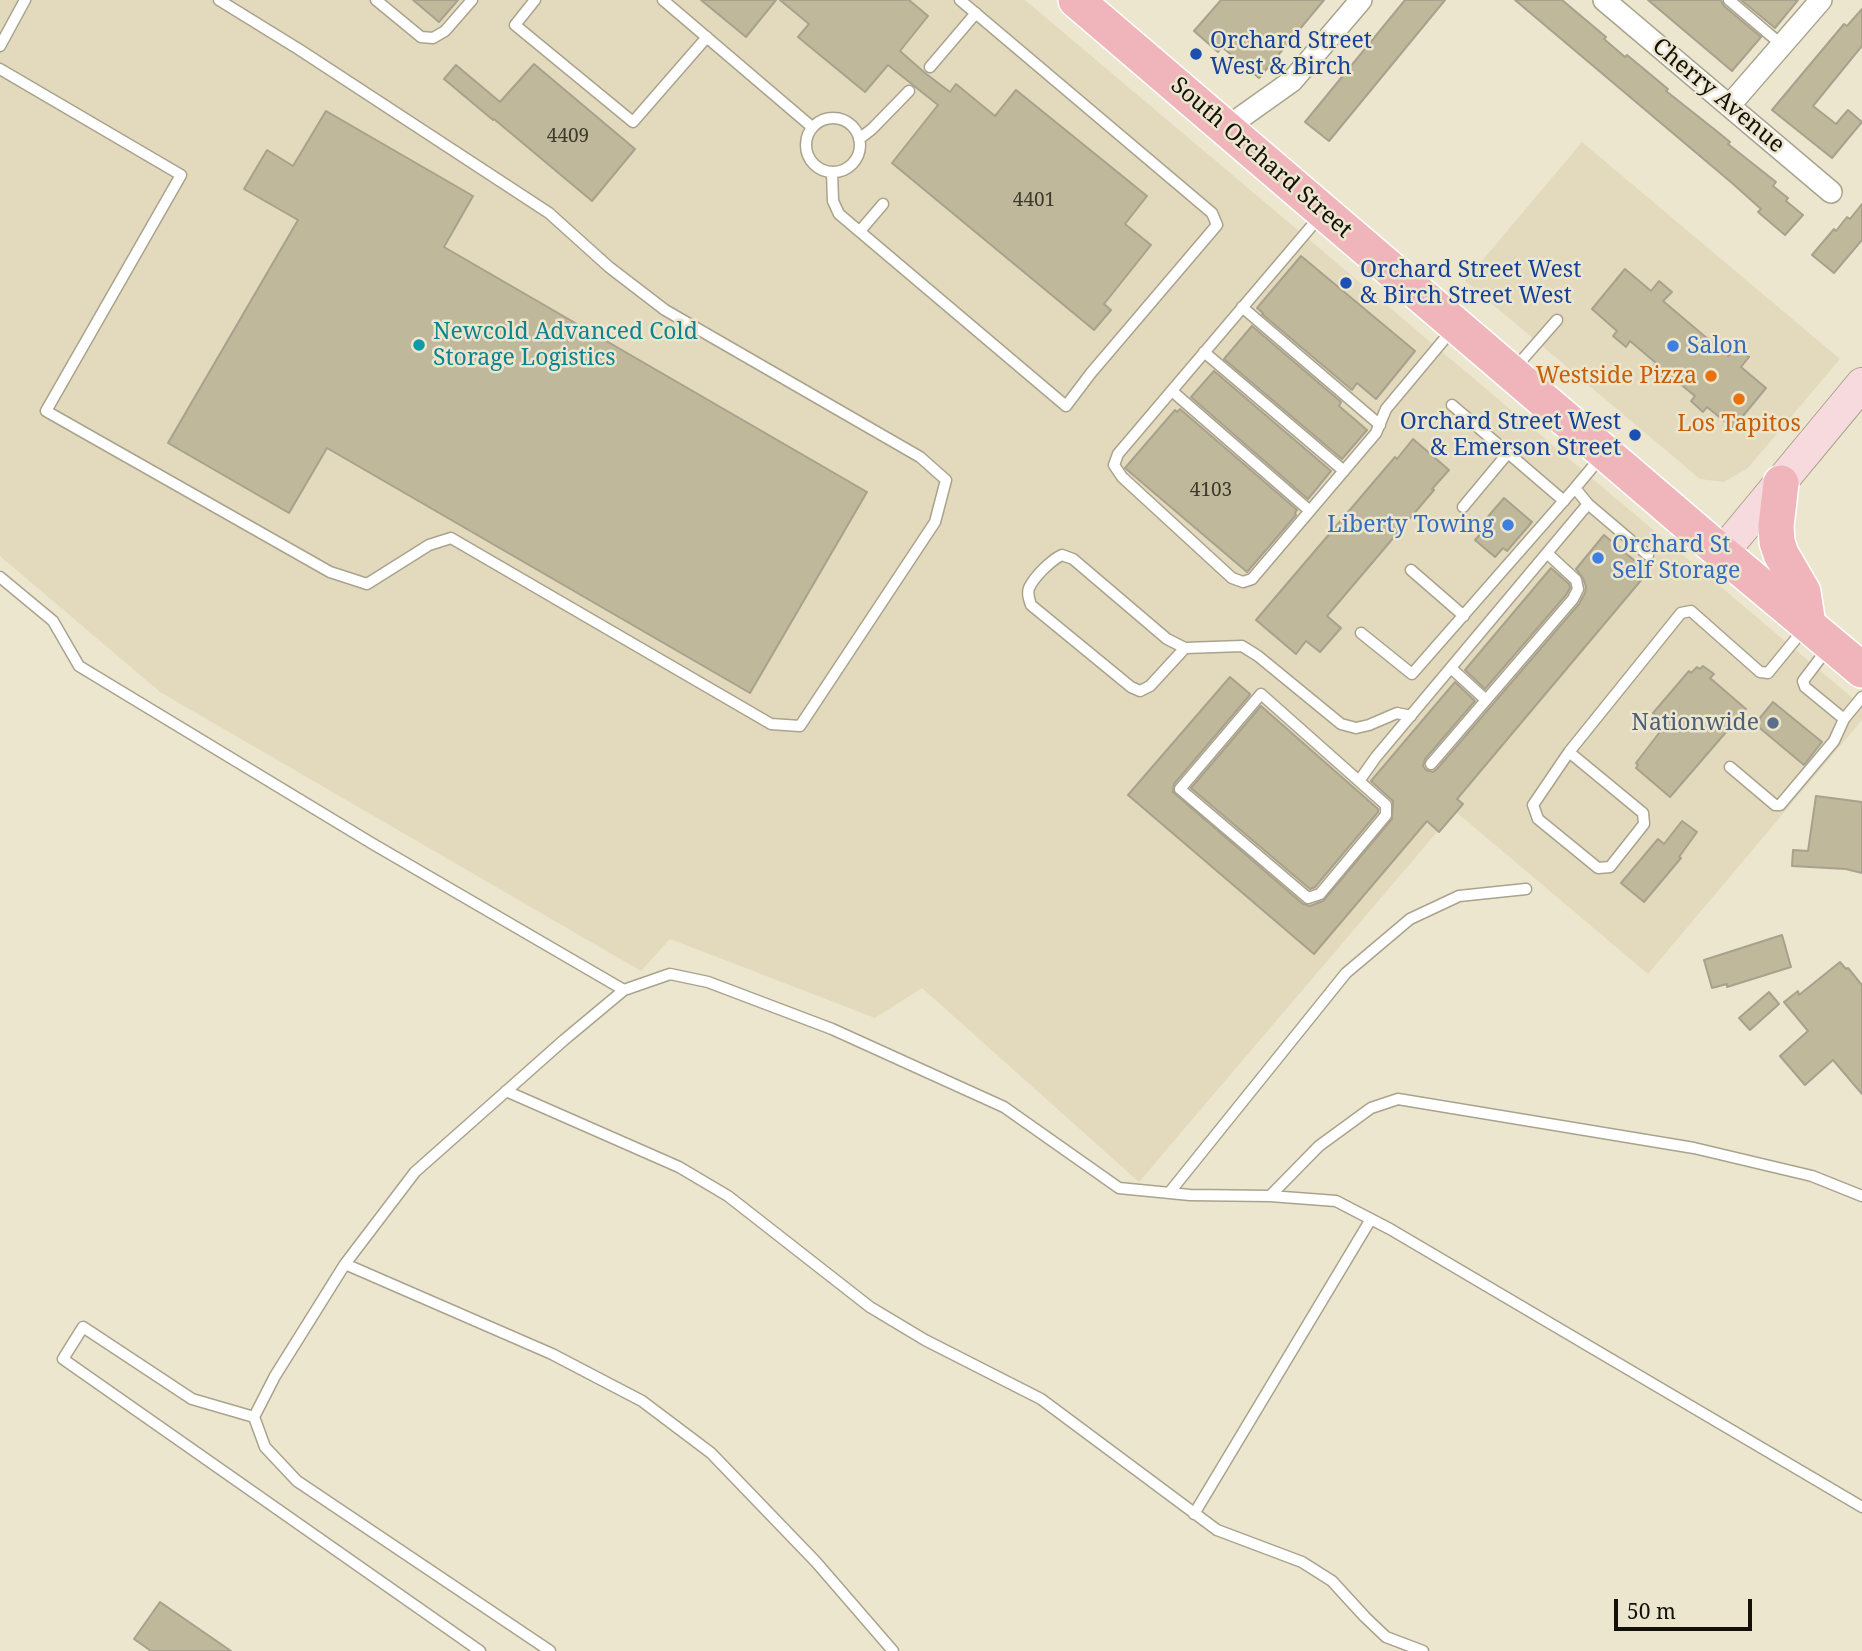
<!DOCTYPE html>
<style>
body{margin:0}
#map{position:relative;width:1862px;height:1651px;overflow:hidden;background:#ece6cf;font-family:"Noto Serif",serif}
canvas{display:block}
.scale{position:absolute;left:1614px;top:1599px;width:138px;height:32px;box-sizing:border-box;border:4px solid #121008;border-top:0;padding-left:9px;font-size:21px;line-height:24px;white-space:nowrap;color:#121008;-webkit-text-stroke:5px #ece6cf;paint-order:stroke}
</style>
<div id="map">
<canvas width="1862" height="1651"></canvas>
<div class="scale">50 m</div>
</div>
<script>
const ctx = document.querySelector('canvas').getContext('2d');
ctx.lineJoin = 'round';
function paint(path, color) { ctx.fillStyle = color; ctx.fill(path, 'evenodd'); }
function stroke(path, color, width, dash) { ctx.strokeStyle = color; ctx.lineWidth = width; ctx.lineCap = dash ? 'butt' : 'round'; ctx.setLineDash(dash || []); ctx.stroke(path); }
function label(font, color, halo, rows, align = 'center') {
  ctx.font = font + ' "Noto Serif",serif'; ctx.lineWidth = 5; ctx.setLineDash([]); ctx.textBaseline = 'middle'; ctx.strokeStyle = halo; ctx.fillStyle = color; for (const [text, x, y, turn = 0] of rows) {
    ctx.save(); ctx.translate(x, y); ctx.rotate((+turn || 0) * Math.PI / 180); ctx.textAlign = isNaN(turn) ? turn : align; if (halo) ctx.strokeText(text, 0, 0); ctx.fillText(text, 0, 0); ctx.restore();
  }
}
const built = new Path2D(`
 M0,0h1025l837,706v14l-214,254 -193,-163 -316,371 -217,-194 -47,30 -205,-79 -29,32 -481,-279 -160,-136z
 M1582,142l258,217 -92,109 -24,14 -24,-3 -235,-198z`);
const building = new Path2D(`
 M413,0h45l-19,22z
 M701,0h75l-30,37z
 M780,0h129l19,16 -28,35 25,22 25,19 6,-8 39,32 21,-26 131,106 -22,28 26,21 -47,59 7,6 -17,20 -202,-167 46,-58 -50,-40 -23,27 -67,-55 11,-13z
 M1221,0h103l-65,78 -37,-31 -4,5 -24,-21z
 M1405,0h40l-116,141 -24,-19z
 M1515,0h47l44,37 -2,2 21,18 2,-2 41,34 -2,2 53,42 11,9 -2,2 48,38 -3,4 15,12 -2,3 17,14 -18,20 -27,-23 3,-3 -29,-26z
 M1648,0h73l3,6 37,31 -29,34z
 M1741,0h57l-23,28z
 M1862,9v37l-49,60 23,18 12,-14 14,12 -30,36 -60,-48 72,-86 3,2z
 M534,64l101,85 -43,52 -98,-82 -1,1 -49,-41 12,-14 44,37z
 M326,111l147,85 -29,51 423,245 -117,201 -423,-245 -38,65 -121,-70 130,-223 -54,-31 23,-39 26,16z
 M1862,204v36l-28,33 -22,-18 22,-26 2,2 11,-14 3,2z
 M1301,256l114,95 -39,48 -19,-16 -5,7 -90,-76 1,-1 -6,-5z
 M1625,269l26,22 8,-10 13,11 -9,9 65,55 8,-9 13,10 -8,10 25,21 -33,40 -26,-21 -4,5 -12,-11 4,-5 -27,-22 -4,5 -13,-11 5,-5 -26,-22 -4,6 -13,-11 4,-5 -25,-22z
 M1252,326l89,76 -2,4 28,24 -25,29 -118,-100z
 M1214,371l117,100 -23,28 -117,-102z
 M1180,409l117,101 -2,3 1,2 -49,57 -122,-104 50,-58 2,2z
 M1413,439l36,31 -17,19 2,1 -107,126 14,12 -21,24 -14,-11 -10,13 -40,-34 139,-163 2,2z
 M1504,498l28,24 -25,29 -4,-3 -8,9 -20,-17 8,-9 -4,-4z
 M1604,535l44,37 -191,227 6,5 -24,28 -12,-11 -113,133 -186,-159 102,-118 20,17 -1,2 -75,88 -1,8 130,112 7,2 13,-5 69,-82 1,-18 -22,-20 84,-99 20,19 -50,58 -2,7 3,4 7,2 4,-3 142,-165 6,-11 1,-6 -3,-9 -7,-9z
 M1551,568l18,16 1,4 -4,7 -81,94 -20,-19z
 M1703,666l11,8 -4,4 36,31 -76,88 -34,-29 2,-3 -2,-2 30,-39 -13,-11 36,-42 2,2 6,-6 3,2z
 M1773,702l49,40 -18,23 -49,-41z
 M1261,706l117,103v3l-63,75 -5,2 -119,-101z
 M1816,796l46,6v71l-16,-4 -54,-3 1,-16 15,1z
 M1682,821l15,11 -18,25 2,1 -37,44 -23,-19 37,-44 6,5z
 M1782,935l9,32 -64,20v-3l-15,4 -8,-28z
 M1840,962l6,7 2,-1 14,17v109l-29,-34 -28,25 -25,-29 28,-25 -24,-29 14,-11 1,4z
 M1769,992l10,12 -29,26 -11,-12z
 M160,1602l71,49h-80l-17,-12z`);
const lane = new Path2D(`
 M376,0l45,37 12,1 12,-7 27,-31
 M535,0l-20,25 118,97 74,-85
 M663,0l149,127
 M1729,0l53,45
 M0,46l25,-46
 M930,67l46,-54
 M0,69l181,106 -135,236 284,161 37,12 62,-39 22,-7 320,186 29,2 135,-204 11,-42 -26,-23 -255,-147 -56,-43 -60,-54 -249,-163 -81,-50
 M806 145a27 27 0 1 1 54 0a27 27 0 1 1-54 0Z
 M859,139l13,-10 37,-38
 M832,172l1,29 6,13 227,192 25,-33 126,-148 -5,-12 -252,-213
 M1321,215l-203,239 -4,11 8,12 110,101 11,4 9,-3 124,-146 10,-24 66,-79
 M860,231l23,-27
 M1242,307l138,118
 M1204,352l140,119
 M1515,368l42,-48
 M1172,391l138,120
 M1452,405l112,96
 M1601,457l-26,31 13,16 60,51
 M1463,507l45,-54
 M1411,570l53,46
 M0,577l53,44 26,45 294,178 251,146
 M1361,633l51,41 163,-186
 M1185,648l-35,38 -10,5 -9,-4 -100,-82c-2,-6 -4,-11 -2,-17 5,-11 22,-28 33,-33l11,4 94,80 18,9 57,-2 16,10 83,68 15,4 13,-3 28,-12 14,3
 M1828,648l-25,33 2,6 39,32
 M1451,668l35,32
 M1261,694l125,111v10l-66,79 -12,4 -128,-109z
 M1569,752l-36,53 5,14 60,49 12,-1 34,-43 -1,-11 -74,-61 112,-139 10,-2 69,61 8,1 36,-44
 M1431,764l142,-165 5,-10 -2,-9 -28,-26
 M1730,767l45,38h5l54,-64 10,-22 18,-22
 M1359,781l17,-24 212,-253
 M506,1091l173,76 49,29 142,111 55,33 116,59 176,131 85,32 30,19 33,36 21,20 37,14
 M1169,1193l177,-220 64,-54 49,-23 67,-7
 M1270,1196l49,-50 52,-38 27,-9 296,49 118,28 50,20
 M345,1264l207,90 90,47 69,52 105,109 77,89
 M254,1417l-62,-18 -109,-72 -20,32 417,292
 M1194,1514l177,-295
 M550,1651l-253,-170 -32,-34 -11,-30 21,-41 70,-112 70,-92 149,-132 60,-50 46,-16 38,8 124,47 172,78 115,81 71,7 80,1 66,5 54,28 472,278`);
const street = new Path2D(`
 M1604,0l227,192
 M1729,106l92,-106
 M1226,128l66,-47 69,-81`);
const secondary = new Path2D(`
 M1722,553l140,-169`);
const primary = new Path2D(`
 M1076,0l646,553 140,117
 M1781,483l-5,43 1,16 4,12 22,38 5,33`);
const markers = [
 [1196,54,7,"#1a4fb4"],
 [1346,283,7,"#1a4fb4"],
 [419,345,7,"#0f9aa8"],
 [1673,346,7,"#3f7fe0"],
 [1711,376,7,"#e8710a"],
 [1739,399,7,"#e8710a"],
 [1635,435,7,"#1a4fb4"],
 [1508,525,7,"#3f7fe0"],
 [1598,558,7,"#3f7fe0"],
 [1773,723,7,"#5c6f8a"]
];
const numberNames = [
 ["4409",568,137],
 ["4401",1034,201],
 ["4103",1211,491]
];
const transitNames = [
 ["Orchard Street",1210,41],
 ["West & Birch",1210,67],
 ["Orchard Street West",1360,270],
 ["& Birch Street West",1360,296],
 ["Orchard Street West",1621,422,"right"],
 ["& Emerson Street",1621,448,"right"]
];
const streetNames = [
 ["Cherry Avenue",1718,96,40],
 ["South Orchard Street",1261,158,41]
];
const cultureNames = [
 ["Newcold Advanced Cold",433,332],
 ["Storage Logistics",433,358]
];
const shopNames = [
 ["Salon",1687,346],
 ["Liberty Towing",1494,525,"right"],
 ["Orchard St",1612,545],
 ["Self Storage",1612,571]
];
const foodNames = [
 ["Westside Pizza",1697,376],
 ["Los Tapitos",1739,424,"center"]
];
const serviceNames = [
 ["Nationwide",1759,723]
];
paint(built, '#e3dabd');
paint(building, '#c0b89a');
stroke(building, '#a7a18d', 2);
stroke(lane, '#a9a38e', 13);
stroke(street, '#a9a38e', 24);
stroke(secondary, '#a9a38e', 34);
stroke(primary, '#fff', 38);
stroke(lane, '#fff', 10);
stroke(street, '#fff', 21);
stroke(secondary, '#f7dadd', 32);
stroke(primary, '#efb5bb', 35);
for (const [x, y, r, color] of markers) { const dot = new Path2D(); dot.arc(x, y, r, 0, 2 * Math.PI); ctx.fillStyle = color; ctx.fill(dot); stroke(dot, '#ece6cf', 2.5); }
label('19px', '#3e3a2c', null, numberNames);
label('23px', '#164399', '#ece6cf', transitNames, 'left');
label('23px', '#121008', '#ece6cf', streetNames);
label('23px', '#0d838f', '#ece6cf', cultureNames, 'left');
label('23px', '#366cbe', '#ece6cf', shopNames, 'left');
label('23px', '#c56008', '#ece6cf', foodNames, 'right');
label('23px', '#4e5e75', '#ece6cf', serviceNames, 'right');
</script>
